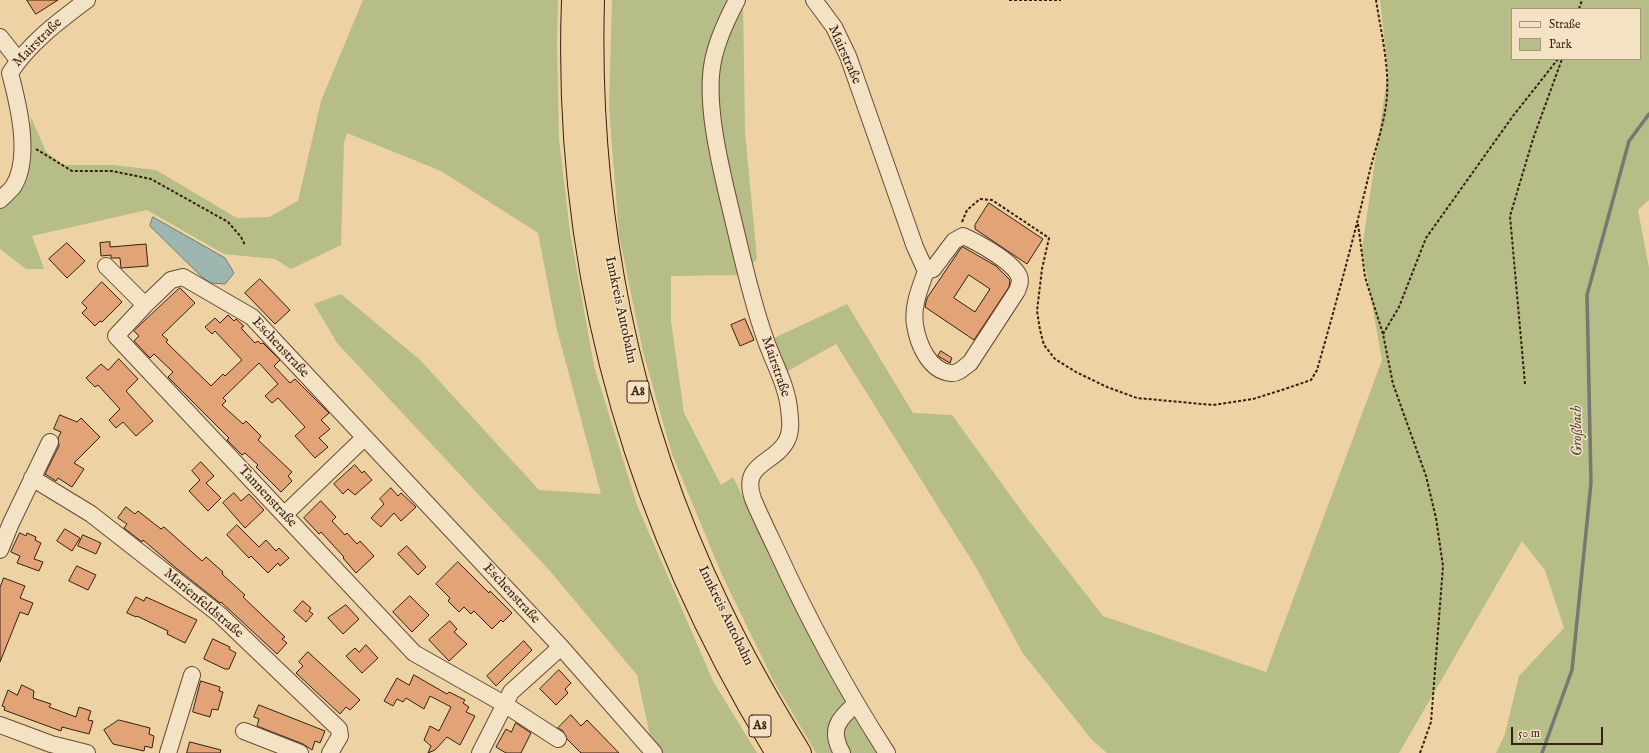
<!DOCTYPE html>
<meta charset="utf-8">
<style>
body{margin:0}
#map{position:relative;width:1649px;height:753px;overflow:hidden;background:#edd3a3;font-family:"IM FELL English",serif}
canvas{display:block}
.legend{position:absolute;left:1511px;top:8px;width:130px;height:52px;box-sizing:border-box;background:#f3e2c3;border:1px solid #a9947d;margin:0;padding:5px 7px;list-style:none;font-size:12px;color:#3a1e13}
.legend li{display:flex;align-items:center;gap:8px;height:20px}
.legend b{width:20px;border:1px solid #a9947d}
.scale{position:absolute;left:1511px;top:727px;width:92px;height:18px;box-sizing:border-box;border:2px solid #3a1e13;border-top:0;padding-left:5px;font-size:12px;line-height:14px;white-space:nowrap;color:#3a1e13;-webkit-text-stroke:3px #f3e2c3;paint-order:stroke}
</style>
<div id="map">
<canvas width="1649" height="753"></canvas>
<ul class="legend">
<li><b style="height:5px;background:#f3e2c3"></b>Straße</li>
<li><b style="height:11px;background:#b6bd87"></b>Park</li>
</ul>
<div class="scale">50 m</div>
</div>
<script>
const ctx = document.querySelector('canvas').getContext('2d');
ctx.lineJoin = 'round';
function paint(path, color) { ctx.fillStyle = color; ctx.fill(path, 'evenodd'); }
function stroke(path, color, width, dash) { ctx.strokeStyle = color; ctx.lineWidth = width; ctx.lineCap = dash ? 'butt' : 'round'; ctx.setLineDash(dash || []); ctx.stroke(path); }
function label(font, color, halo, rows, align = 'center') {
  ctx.font = font + ' "IM FELL English",serif'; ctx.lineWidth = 3; ctx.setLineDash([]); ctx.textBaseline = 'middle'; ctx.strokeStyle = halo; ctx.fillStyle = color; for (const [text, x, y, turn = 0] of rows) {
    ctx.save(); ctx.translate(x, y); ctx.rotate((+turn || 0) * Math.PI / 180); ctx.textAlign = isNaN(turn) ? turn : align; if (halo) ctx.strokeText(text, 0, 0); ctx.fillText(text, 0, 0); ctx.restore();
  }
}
const green = new Path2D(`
 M363,0h195l-1,44 2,95 11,93 24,134 43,139 76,176 44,72h-94l-13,-17 -13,-61 -87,-104 -213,-228 -23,-39 27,-10 79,66 119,130 62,4 -45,-168 -18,-93 -97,-62 -94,-38 -3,9 -3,103 -50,24 -16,-10 -51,-5 -77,-44 -115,26 12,33h-18l-26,-20v-40l15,-15 11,-25 5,-52 15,35 18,13h49l43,5 81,48 32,-1 29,-16 23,-100z
 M612,0h131l2,132 12,127 -18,16 -68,1v45l13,92 37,72 12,-8 48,98 100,178h-65l-42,-71 -52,-107 -50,-121 -29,-102 -24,-117 -10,-128z
 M1380,0h269v200l-11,10 11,58v485h-153l9,-19 14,-58 45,-48 -19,-58 -23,-29 -123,212h-292l-15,-13 -70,-88 -45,-83 -141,-225 -50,28 -12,-34 73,-34 66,109 39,2 77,106 74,95 163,56 116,-312 -20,-111 26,-178zM1512,9h128v50h-128z`);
const water = new Path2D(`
 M153,217l72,41 9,15 -9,11 -14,-1 -8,-5 -53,-52z`);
const stream = new Path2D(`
 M1542,753l30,-83 19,-187 -4,-188 42,-154 20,-27`);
const building = new Path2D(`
 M27,0h31l-22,14z
 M989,203l54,36 -16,25 -52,-35v-4z
 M110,242v5l36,-3 2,22 -27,2 -1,-10h-9v-3l-10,1 -1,-13z
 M67,243l18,18 -18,17 -18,-19z
 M963,247l33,19 14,14 -1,7 -35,53 -49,-33 2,-9 34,-50zM969,275l21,14 -15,23 -21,-14z
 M260,279l30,31 -15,14 -30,-31z
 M102,282l20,20 -20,20 -2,-1 -5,5 -13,-13 5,-5 -5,-5z
 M180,288l15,15 -33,32 6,5 -2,2 45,44 12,-12 2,2 17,-16 -27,-29 -3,3 -7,-7 10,-9 5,5 8,-8 6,6 2,-2 8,7 -3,2 14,15 3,-2 3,3 2,-1 17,17 -6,6 16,17 5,-4 34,34 -8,7 9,9 -11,9 9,9 -13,11 -20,-22 10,-9 -27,-29 -6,5 -7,-7 13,-12 -19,-21 -36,35 3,3 -4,4 21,19 3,-3 15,15 -3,4 34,32 -4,4 4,5 -11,11 -25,-25 2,-2 -13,-12 -3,2 -15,-15 2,-2 -61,-61 5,-5 -19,-18 -4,4 -16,-17 5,-5 -5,-5z
 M745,319l9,21 -14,6 -9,-21z
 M941,351l11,7 -2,5 -12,-7z
 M119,359l19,20 -12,12 27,30 -17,15 -13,-14 -7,6 -7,-8 11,-11 -22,-24 -3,2 -9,-9 15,-14 7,6z
 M60,415l17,7 4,-4 19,19 -26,26 10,6 -12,18 -14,-9 -2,3 -11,-7 14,-28 -1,-8 3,-6 -7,-3z
 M201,462l13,14 -8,7 15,15 -13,13 -19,-20 11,-11 -8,-9z
 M355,465l7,8 2,-2 8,9 -17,15 -7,-6 -5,5 -9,-10z
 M391,488l7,8 3,-3 15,14 -15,14 -7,-8 -13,14 -10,-9 13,-14 -4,-5z
 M234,493l7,8 8,-7 15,16 -19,18 -22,-25z
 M321,501l15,16 -4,4 13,14 2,-2 10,11 3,-3 14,15 -18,17 -13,-15 1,-1 -23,-25 -2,2 -15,-16z
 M126,507l9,7 3,-3 23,18 3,-2 38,34 4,-4 17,15 -1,2 23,21 -2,2 42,40 -3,2 5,4 -10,11 -56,-52 -1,1 -44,-35 -33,-28 -1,2 -18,-14 3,-4 -9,-6z
 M237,525l22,22 7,-7 10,11 3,-3 10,10 -9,8 -2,-3 -10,10 -17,-17 -2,2 -22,-23z
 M65,529l15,9 -8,13 -15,-10z
 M20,533l6,3 1,-3 9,4 -1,3 6,3 -7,16 9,3 -4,9 -22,-8 3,-7 -9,-4z
 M83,535l18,8 -5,11 -18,-8z
 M407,546l19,21 -8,8 -20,-21z
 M458,562l31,31 1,-2 22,22 -9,9 -2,-2 -9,9 -18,-18 -3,3 -7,-7 -5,5 -11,-11 2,-3 -14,-14z
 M77,566l19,9 -8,15 -19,-9z
 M4,578l21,8 -5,12 13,5 -5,12 -8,-3 -20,50v-74z
 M410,596l19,19 -17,17 -19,-20z
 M136,597l8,4 2,-4 51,23 -12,23 -18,-9 1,-3 -31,-15 -1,1 -9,-4z
 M303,601l8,7 -2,3 4,3 -7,8 -12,-11z
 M346,605l13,14 -16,15 -15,-16z
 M450,621l7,8 -3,3 13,12 -18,17 -20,-21z
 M213,639l17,8 -1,2 7,4 -7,16h-4l-21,-10z
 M524,641l8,9 -36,36 -9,-10z
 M366,645l12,13 -16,15 -16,-17 9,-8 4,4z
 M308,652l52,48 -10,10 -4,-3 -6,7 -44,-41 7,-7 -4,-4z
 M559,670l12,13 -6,6 3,4 -12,12 -16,-16z
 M414,675l33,19 2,-2 16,8 -2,3 6,4 -3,5 9,4 -15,29 -13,-8 -12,13 -7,3 3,-7 -7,-6 6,-14 9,5 12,-24 -21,-11 -6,13 -18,-11 -3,4 -6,-3 -4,7 -9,-5 13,-23 12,7z
 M201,681l19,6 -1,4 4,1 -5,18 -6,-1 -2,8 -17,-5z
 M22,685l12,6 -1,7 18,6 -2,3 27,10 3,-10 12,4 -3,9 5,1 -4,13 -27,-7 -1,4 -57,-21 1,-3 -3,-1 6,-16 9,5z
 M259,705l66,26 -5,12 -5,-2 -3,9 -9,-6 -46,-18 2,-7 -5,-2z
 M571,715l10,11 6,-6 32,33h-38l-14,-14 -4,-8 -5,-3z
 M119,720l31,8 -1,6 5,2 -2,12 -7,-2 -1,5 -31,-7 -9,-14z
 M516,723l15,10 -10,20h-15l-10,-6 10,-18 5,3z
 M190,742l31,8 -1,3h-33z`);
const path = new Path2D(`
 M1009,0h52
 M1579,9l3,-9
 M36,149l36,22h40l39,8 77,43 13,15 4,8
 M962,222l5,-12 13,-11 12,1 57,38 -7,31 -5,42 3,19 4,15 11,14 21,13 31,15 30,11 76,7 40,-6 32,-10 26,-9 6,-10c19,-66 37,-133 53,-200 6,-24 15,-48 17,-74 2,-32 -6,-64 -11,-96
 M1358,224l7,53 18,57 10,50 33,92 10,42 7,48 -12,156 -11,31
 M1383,334l16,-27 27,-69 87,-122 45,-57
 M1525,384l-15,-168 23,-77 29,-80`);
const minor = new Path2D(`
 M737,0c-10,19 -20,40 -24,61 -9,44 9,111 19,154 10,41 19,84 33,123 8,24 21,45 24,70 1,11 3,22 -2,32 -11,24 -47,22 -34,59 7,17 16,35 24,52 32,70 68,137 110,202
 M814,0l20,27 14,29 67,191 11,24c-6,17 -14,35 -11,54 3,19 14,46 36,48 7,1 13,-6 19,-10l47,-72c2,-5 4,-10 2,-15 -7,-15 -42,-34 -56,-40l-9,5 -21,28 -7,2
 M0,37l18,23
 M0,200c4,-4 9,-8 13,-13 19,-29 5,-84 -3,-114 19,-30 49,-52 77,-73
 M106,266l39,39 -29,31 298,317 90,51 54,35
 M145,305l26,-25 12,-3 69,40 309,330 93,106
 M32,478l59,36 129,101 119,114 1,7 -10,17
 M284,515l80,-77
 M0,550l11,-27 39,-81
 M0,725l51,19 36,9
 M244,731l56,22
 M168,753l24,-78
 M480,753l31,-61 50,-45
 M842,753c-13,-23 -4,-34 14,-49`);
const highway = new Path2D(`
 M573,0c-10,271 63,523 204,753
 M593,0c-6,209 34,418 126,607 24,50 52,99 81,146`);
const shields = [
 [638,392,22],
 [760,726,22]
];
const shieldNames = [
 ["A8",638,392],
 ["A8",760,726]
];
const streetNames = [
 ["Mairstraße",38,43,-45],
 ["Mairstraße",844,55,66],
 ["Innkreis Autobahn",620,310,78],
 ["Eschenstraße",280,348,47],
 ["Mairstraße",775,367,71],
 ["Tannenstraße",267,497,47],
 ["Eschenstraße",511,594,47],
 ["Marienfeldstraße",203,604,40],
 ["Innkreis Autobahn",725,616,64]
];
const waterNames = [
 ["Großbach",1578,431,-91]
];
paint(green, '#b6bd87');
paint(water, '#9db6b0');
stroke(water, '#757971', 1);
stroke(stream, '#757971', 3.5);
paint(building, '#e2a377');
stroke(building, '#3a1e13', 1);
stroke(minor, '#674b37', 18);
stroke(highway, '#3a1e13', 24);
stroke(path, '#3a1e13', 2, [3, 2]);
stroke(minor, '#f3e2c3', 16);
stroke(highway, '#edd3a3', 22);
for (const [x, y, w] of shields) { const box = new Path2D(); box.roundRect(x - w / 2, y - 11, w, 22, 3); ctx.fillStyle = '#f3e2c3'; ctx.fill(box); stroke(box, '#3a1e13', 1); }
label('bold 13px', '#3a1e13', null, shieldNames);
label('14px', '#3a1e13', '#f3e2c3', streetNames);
label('italic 15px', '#584c42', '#f3e2c3', waterNames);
</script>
